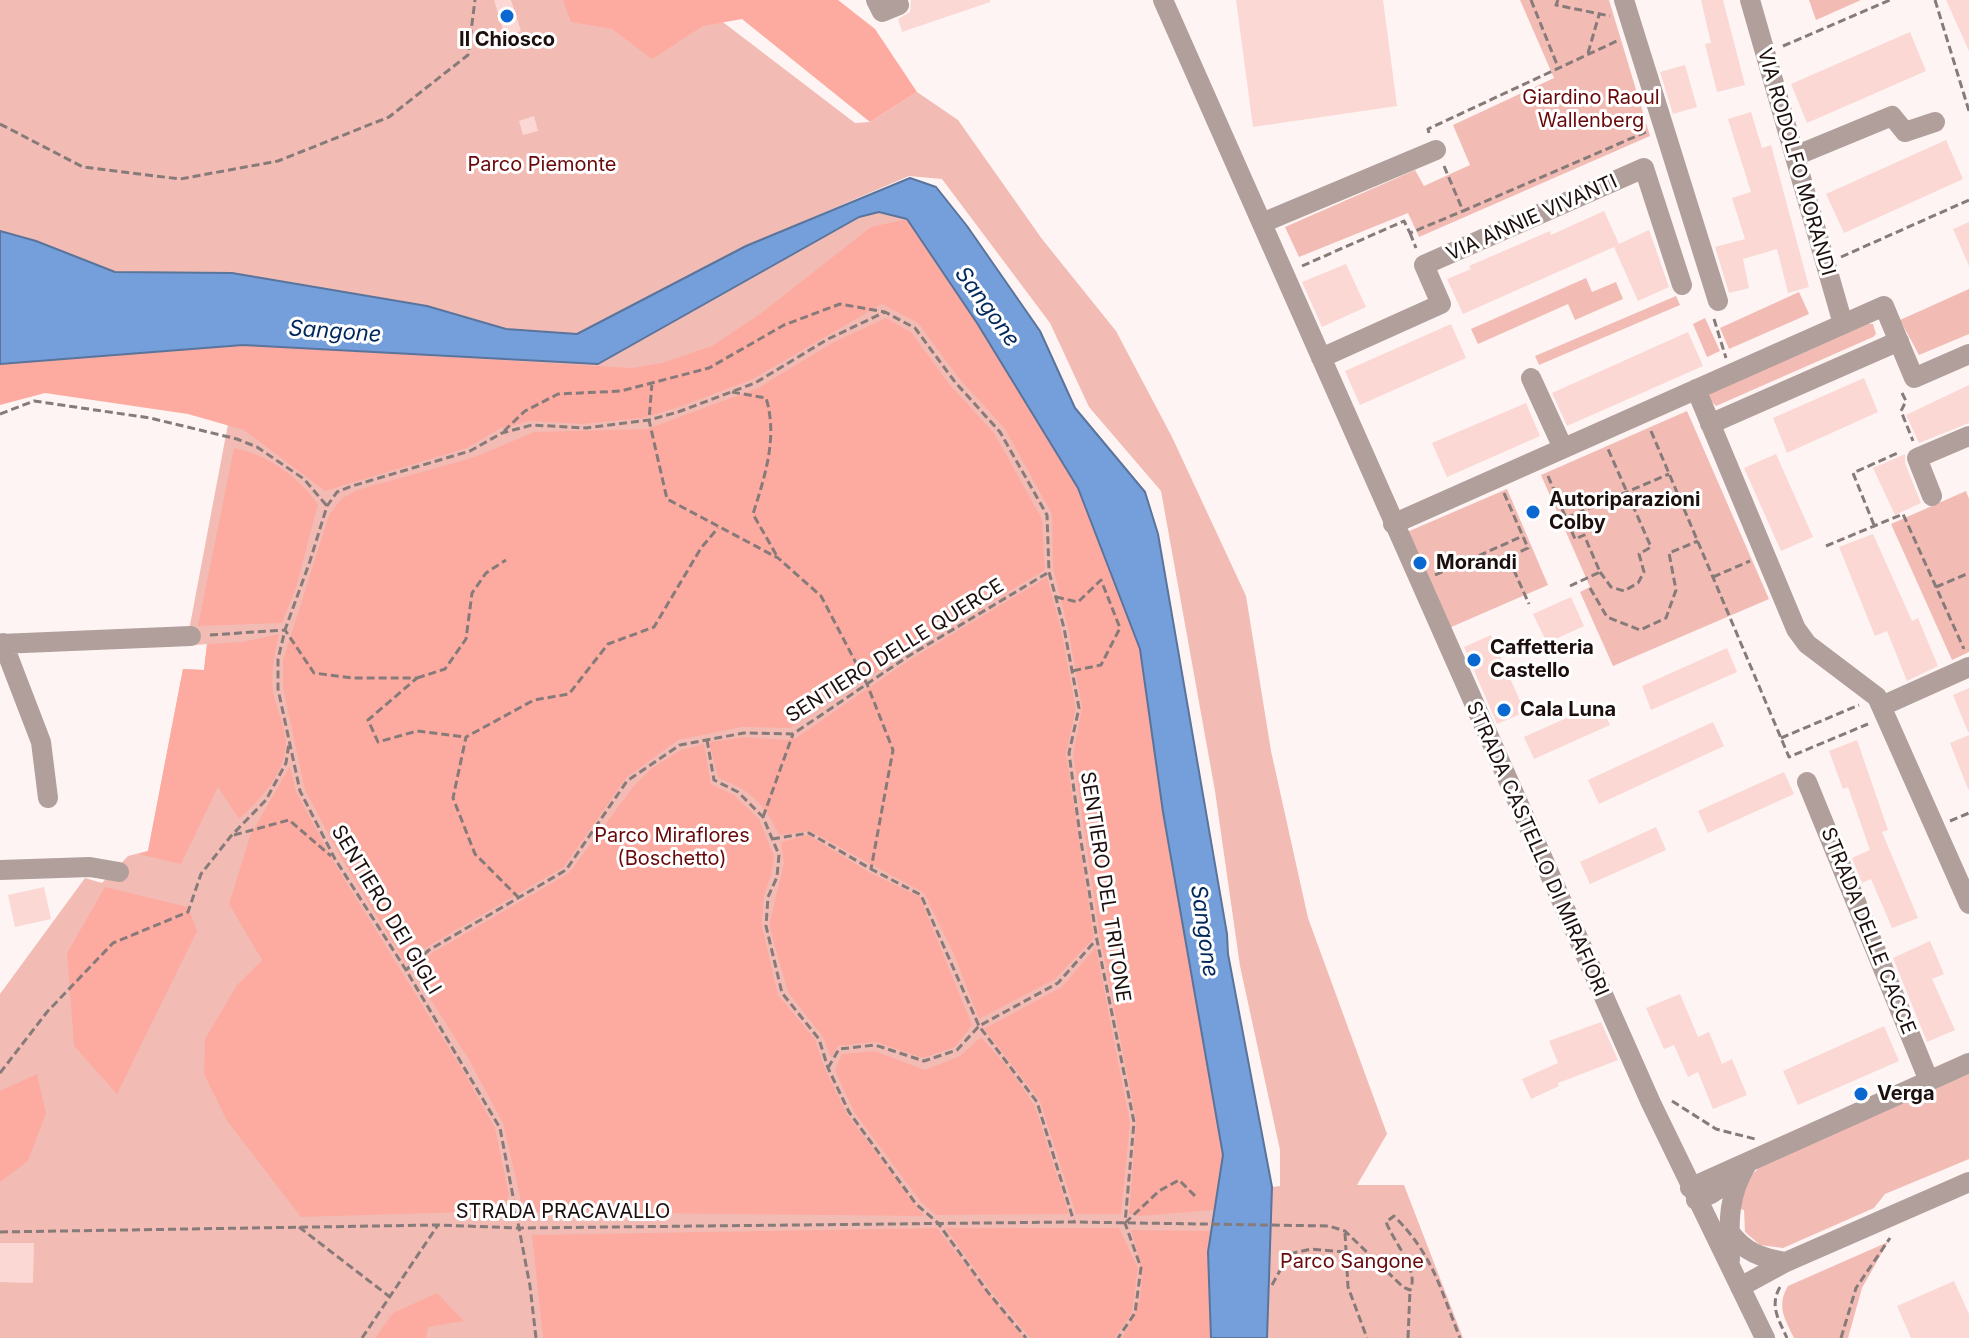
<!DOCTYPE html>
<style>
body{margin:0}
canvas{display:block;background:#fdf4f3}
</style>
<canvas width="1969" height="1338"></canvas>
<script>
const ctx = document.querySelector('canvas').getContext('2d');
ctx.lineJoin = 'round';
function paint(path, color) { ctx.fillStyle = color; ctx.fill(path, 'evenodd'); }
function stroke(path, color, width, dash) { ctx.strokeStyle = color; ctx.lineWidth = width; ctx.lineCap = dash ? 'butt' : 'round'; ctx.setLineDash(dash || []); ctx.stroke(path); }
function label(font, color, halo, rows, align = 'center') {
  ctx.font = font + ' Inter,sans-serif'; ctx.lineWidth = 6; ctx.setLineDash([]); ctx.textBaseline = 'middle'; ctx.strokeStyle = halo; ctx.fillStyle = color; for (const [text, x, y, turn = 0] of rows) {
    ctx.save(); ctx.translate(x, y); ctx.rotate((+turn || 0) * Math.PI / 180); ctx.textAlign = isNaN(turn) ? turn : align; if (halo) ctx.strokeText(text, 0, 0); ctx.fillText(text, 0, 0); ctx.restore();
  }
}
const green = new Path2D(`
 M0,0h694l161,123 15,-1 47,-30 41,28 84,119 74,92 56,106 74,159 25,155 37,167 79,216 -30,51h47l59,153h-196l5,-151 8,-1v-36l-40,-184 -25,-175 -54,-300 -72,-84 -39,-84 -108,-144 -33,-3 -163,70 -169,88 -71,-5 -79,-23 -194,-33 -118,-1 -79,-31 -36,-10z
 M1520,0h89l41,136 -231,101 -11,-24 -109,44 -14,-30 130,-57 9,16 46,-21 -17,-40 101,-47z
 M1809,0h52l-45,20z
 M879,212l28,7 171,269 145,667 -15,97 3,86h-1211v-344l85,-116 17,5 26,-27 20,-5 35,-182 21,1 3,-26 -21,2 57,-301 355,19 261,-147z
 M1586,278l6,14 24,-10 7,17 -48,21 -7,-16 -90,40 -7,-15z
 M1969,289v45l-50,21 -19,-35z
 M1799,292l10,22 -80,35 -9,-21z
 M1676,296l4,9 -141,60 -4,-9z
 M1705,318l15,33 -13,6 -14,-33z
 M1868,324h5l3,10 -3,3 -157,69 -8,-8 2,-5z
 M1687,411l82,188 -156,67 -33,-74 10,-5 -49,-112z
 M1507,489l41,96 -99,43 -42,-96z
 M1966,491l3,8v153l-17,8 -61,-136z
 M1969,1074v85l-84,35 -11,14 -91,40 -23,-3 -15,-13 -1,-22 -6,-1c3,-16 10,-33 24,-44z
 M1888,1242l-26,46 -14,50h-54c-9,-19 -18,-32 -6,-52z`);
const forest = new Path2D(`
 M563,0h275l37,29 42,63 -47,30 -128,-103 -39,7 -51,33 -40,-30 -41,-7z
 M907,219l70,104 101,165 62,161 23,163 60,343 -9,55 -74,6 -11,-2 7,-94 -37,-188 -26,-178 9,-46 -14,-80 -15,-60 -1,-54 -47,-85 -47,-52 -40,-54 -36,-19 -131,76 -75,28 -33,10 -61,6 -52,-3 -31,8 -32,19 -142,43 -81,-61 -56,-16 -143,-21 -45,12v-41l243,-19 389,23 30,-5 50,-17 48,-32 111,-87z
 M886,318l25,14 39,53 44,48 48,86 3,51 -140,83 -115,75 -48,-1 -64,13 -52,38 -62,89 -137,80 -22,16 -65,-107 -35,-66 -22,-102v-28l46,-145 12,-16 16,-9 118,-33 59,-25 113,-3 111,-41 76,-46z
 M234,448c35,7 63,28 84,56l-22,84 -14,35 -84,3z
 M1047,577l14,52 15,80 -10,44 28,185 -39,41 -76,40 -26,-67 -29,-59 -114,-62 -31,4c-14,-31 -30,-46 -61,-57l-9,-36 35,-5 41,3 11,-2 112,-77z
 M279,634c-4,19 -8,38 -6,57 3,16 11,32 13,49 2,31 -26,60 -47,79l-21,-32 -37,77 -43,-10 10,-3 35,-182 21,1 3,-26 35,-2z
 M704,744l7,40 23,11 25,24 15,37 -3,19 -7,21 -2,30 16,69 37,44 10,30 22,45 77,102 -393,-4 -10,-11 -18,-78 -35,-65 -55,-86 19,-19 137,-80 64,-86 19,-19 29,-18z
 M290,766l6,25 39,73 130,210 30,54 14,67 -6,16 -202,6 -74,-96 -23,-47 1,-35 32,-54 25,-25 -33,-56 21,-68z
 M808,835l61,37 51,25 52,128 -17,22 -32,11 -47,-16 -38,4 -7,12 -8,-21 -35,-45 -19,-67 15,-62 -3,-21z
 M105,887l83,20 9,24 -80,163 -43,-48 -7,-93z
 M1096,947l34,176 -9,91h-45l-36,-113 -56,-72 78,-42z
 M981,1037l30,34 24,35 34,108 -133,1 -15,-13 -67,-90 -19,-42 7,-16 33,-3 50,19 35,-14z
 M37,1074l9,39 -18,48 -28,21v-91z
 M937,1228l87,110h-481l-11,-103z
 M945,1228h174l19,40 -6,45 -17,25h-85l-40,-48z
 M1131,1230l80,1 -3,21 3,86h-89c26,-42 23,-63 9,-108z
 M437,1293l27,28 -36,6 -2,11h-51l18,-25z`);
const water = new Path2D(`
 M910,178l26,9 31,39 73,105 35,77 70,84 13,42 69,400 1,20 44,233 -5,151h-56l-3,-86 15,-97 -60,-343 -23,-163 -62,-161 -101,-165 -70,-104 -28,-7 -20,5 -261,147 -355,-19 -243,19v-133l36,10 79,31 117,1 195,33 79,23 71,5 169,-88z`);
const building = new Path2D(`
 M494,0h17l10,31 -16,5z
 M911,0h79v2l-88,30 -4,-13 12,-7z
 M1236,0h147l14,106 -144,21z
 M1701,0h22l22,85 -28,7 -12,-48 6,-1z
 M1946,0h23v51z
 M1910,32l16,39 -119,52 -16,-39z
 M1685,65l12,42 -24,7 -13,-42z
 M1751,112l11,36 9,-3 38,142 -21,6 -11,-44 -34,10 6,29 -20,5 -14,-46 30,-8 -13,-41 19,-6 -23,-73z
 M534,116l4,15 -15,4 -4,-14z
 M1946,140l17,39 -119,54 -18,-39z
 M1604,211l15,33 30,-14 20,57 -31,14 -24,-54 -151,67 -16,-35 24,-10 -2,-3 81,-35 1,4z
 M1969,222v44l-16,-37z
 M1346,264l20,43 -44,20 -20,-45z
 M1451,324l15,34 -106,47 -15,-34z
 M1688,332l15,34 -136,60 -15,-33z
 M1864,378l14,34 -91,41 -14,-35z
 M1969,385v38l-50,20 -13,-28z
 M1526,403l14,33 -93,41 -15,-34z
 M1776,454l37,83 -32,14 -37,-83z
 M1905,454v9l16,40 -26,12 -22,-47z
 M1873,534l39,87 6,-3 20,48 -31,15 -20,-50 -12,5 -36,-89z
 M1571,597l13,29 -37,17 -14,-29z
 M1491,635l34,77 -28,12 -33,-77z
 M1727,648l10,24 -86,38 -9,-24z
 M1969,688v44h-1l-15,-37z
 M1600,703l10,22 -76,34 -10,-22z
 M1713,722l11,24 -125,58 -11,-24z
 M1969,735v54h-1l-18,-46z
 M1857,740l31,90 -6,2 36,86 -26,10 -21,-49 -9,4 -10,-25 18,-8 -22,-63 -5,2 -14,-38z
 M1784,772l10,22 -86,39 -10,-22z
 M1656,827l10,23 -76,34 -10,-22z
 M44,887l7,32 -36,8 -7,-32z
 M1930,941l14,33 -12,5 23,51 -28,12 -34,-84z
 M1680,994l18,43 11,-5 13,32 10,-5 15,36 -34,14 -15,-37 -10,5 -14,-32 -10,4 -18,-41z
 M1601,1022l17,38 -60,23 1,3 -28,13 -9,-20 36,-16 -9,-22z
 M1884,1026l15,35 -101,44 -15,-34z
 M0,1243h34l-1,40 -33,-1z
 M1954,1281l15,33v24h-58l-14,-32z`);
const path = new Path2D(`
 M1531,0l27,67
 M1558,0l-2,5 54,11
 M1935,0l34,111
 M1783,46l107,-46
 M1588,53l11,-38
 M0,124l83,43 97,12 98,-18 111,-44 79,-62 7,-55
 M1429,133l-1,-4 191,-89
 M1444,166l19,45 183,-79
 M1410,233l6,15
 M1841,257l128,-57
 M1302,266l102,-45 6,12 53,-22
 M1714,319l12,39
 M652,383l-3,37 18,79 111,59 43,38 46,88 26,66 -22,119
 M732,392l34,6c12,39 -1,78 -13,116l25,44
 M1902,393l4,8 -5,10 12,30
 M0,414l34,-13 116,17 87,21 20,8 47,32 23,27
 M504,431l21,-20 33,-17 63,-3 88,-23 75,-43 56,-21 45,8
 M1651,431l138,326 79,-33
 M1548,476l27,63 9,-4 16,37 -30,14
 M1504,493l24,55 -20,9 21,47
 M1566,518l103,-44
 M1874,525l-21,-52 47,-21
 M1826,546l77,-32 61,135
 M1600,572l11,15 13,4 14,-8 6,-11 -5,-18 12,-7 -43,-98
 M1435,575l88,-39
 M1713,577l37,-16
 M1936,587l33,-14
 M1590,588l17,29 33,13 26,-12 10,-28 -7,-37 29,-12
 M1056,597l22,5 23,-22 19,48 -19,37 -29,6
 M210,635l75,-5 29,43 39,5h64l-49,42 10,22 39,-11 49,6
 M417,678l28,-9 21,-30 6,-46 14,-20 20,-13
 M1781,738l78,-33
 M707,740l7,40 24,12 25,25 16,38 -2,22 -9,20 -2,29 16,67 37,46 9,29 21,44 67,92 22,19 49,68 39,47
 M763,817l30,-83
 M1950,821l19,-8
 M234,835l55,-15 42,36
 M772,839l37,-6 62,36 50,26 58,131 58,76 37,120
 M519,898l-44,-44 -22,-56 13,-61 68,-37 35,-6 39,-50 46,-17 47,-79 17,-20
 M406,970l23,-20 137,-80 61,-89 53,-36 64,-12 49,1 114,-77 142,-85
 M828,1068l11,-19 36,-4 49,16 33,-11 22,-24 79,-43 38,-43
 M0,1073l47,-61 66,-69 75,-31 13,-38 30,-38 35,-36 20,-37 3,-20
 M1672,1101l44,28 39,10
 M1125,1223l34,-32 20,-11 16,16
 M299,1227l91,70
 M0,1232l438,-7 80,3 556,-6 255,4 16,5 58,56 7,3c10,-19 -17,-49 -24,-68l8,-6c39,39 46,72 66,122
 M1345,1233l3,54 19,51
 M1272,1285l17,-31 22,-5 34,3
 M1780,1287c-11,19 -1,33 7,51
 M362,1338l76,-113
 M536,1338l-6,-52 -30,-158 -94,-158 -71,-111 -35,-68 -22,-102v-30l7,-29 25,-69 17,-55 10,-14 15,-6 118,-35 32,-18 30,-8 54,3 63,-8 29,-8 77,-29 73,-44 57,-27 30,16 40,54 45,50 47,83 2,57 15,56 15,80 -10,45 11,82 17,105 37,182 -9,101 16,45 -6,45 -17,25
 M1408,1338l2,-48
 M1841,1338l15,-50 34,-50`);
const minor = new Path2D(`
 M876,0l6,12 17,-7
 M1163,0l488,1103 114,235
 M1624,0l94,301
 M1750,0l93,324
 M1795,156l97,-40 13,16 30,-10
 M1262,223l174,-73
 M1321,358l120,-54 -17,-39 220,-97 38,117
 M1531,378l32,70
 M1696,389l100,240 11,15 70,53 92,207
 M1710,424l189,-83
 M1932,496l-15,-38 52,-22
 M1393,524l491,-218 30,72 55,-24
 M3,643l38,99 7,56
 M0,644l191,-8
 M1882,706l87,-39
 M1807,782l122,299
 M0,870l90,-3 29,5
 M1690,1188l279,-125
 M1696,1200l15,-6 30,-20
 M1729,1231c15,21 32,27 57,31
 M1730,1260c-1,-36 -3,-64 17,-96
 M1740,1287l46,-25 183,-80`);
const markers = [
 [507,16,8,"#0a68d0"],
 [1533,512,8,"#0a68d0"],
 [1420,563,8,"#0a68d0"],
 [1474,660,8,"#0a68d0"],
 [1504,710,8,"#0a68d0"],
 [1861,1094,8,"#0a68d0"]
];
const poiNames = [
 ["Il Chiosco",507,40,"center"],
 ["Autoriparazioni",1549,500],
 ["Colby",1549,523],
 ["Morandi",1436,563],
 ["Caffetteria",1490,648],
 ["Castello",1490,671],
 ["Cala Luna",1520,710],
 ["Verga",1877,1094]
];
const parkNames = [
 ["Giardino Raoul",1591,98],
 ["Wallenberg",1591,121],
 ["Parco Piemonte",542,165],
 ["Parco Miraflores",672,836],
 ["(Boschetto)",672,859],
 ["Parco Sangone",1352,1262]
];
const streetNames = [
 ["VIA RODOLFO MORANDI",1796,162,74],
 ["VIA ANNIE VIVANTI",1532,218,-24],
 ["SENTIERO DELLE QUERCE",895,651,-32],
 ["STRADA CASTELLO DI MIRAFIORI",1537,849,66],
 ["SENTIERO DEL TRITONE",1105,887,81],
 ["SENTIERO DEI GIGLI",386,910,59],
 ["STRADA DELLE CACCE",1868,931,68],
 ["STRADA PRACAVALLO",563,1212]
];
const waterNames = [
 ["Sangone",987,307,54],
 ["Sangone",335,332,4],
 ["Sangone",1204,931,82]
];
paint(green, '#f2bcb5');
paint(forest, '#fdaba1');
paint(water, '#749fda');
stroke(water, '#5a749c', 2);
paint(building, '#fbd8d4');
stroke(path, '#877b7a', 3, [8, 4]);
stroke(minor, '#b19f9c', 20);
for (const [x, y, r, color] of markers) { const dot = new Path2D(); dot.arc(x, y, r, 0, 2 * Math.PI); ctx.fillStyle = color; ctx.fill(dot); stroke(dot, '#fff', 3); }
label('bold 20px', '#1d0f0d', '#fff', poiNames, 'left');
label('20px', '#6a090b', '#fff', parkNames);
label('20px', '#1d0f0d', '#fff', streetNames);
label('italic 22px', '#00275b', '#fff', waterNames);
</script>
